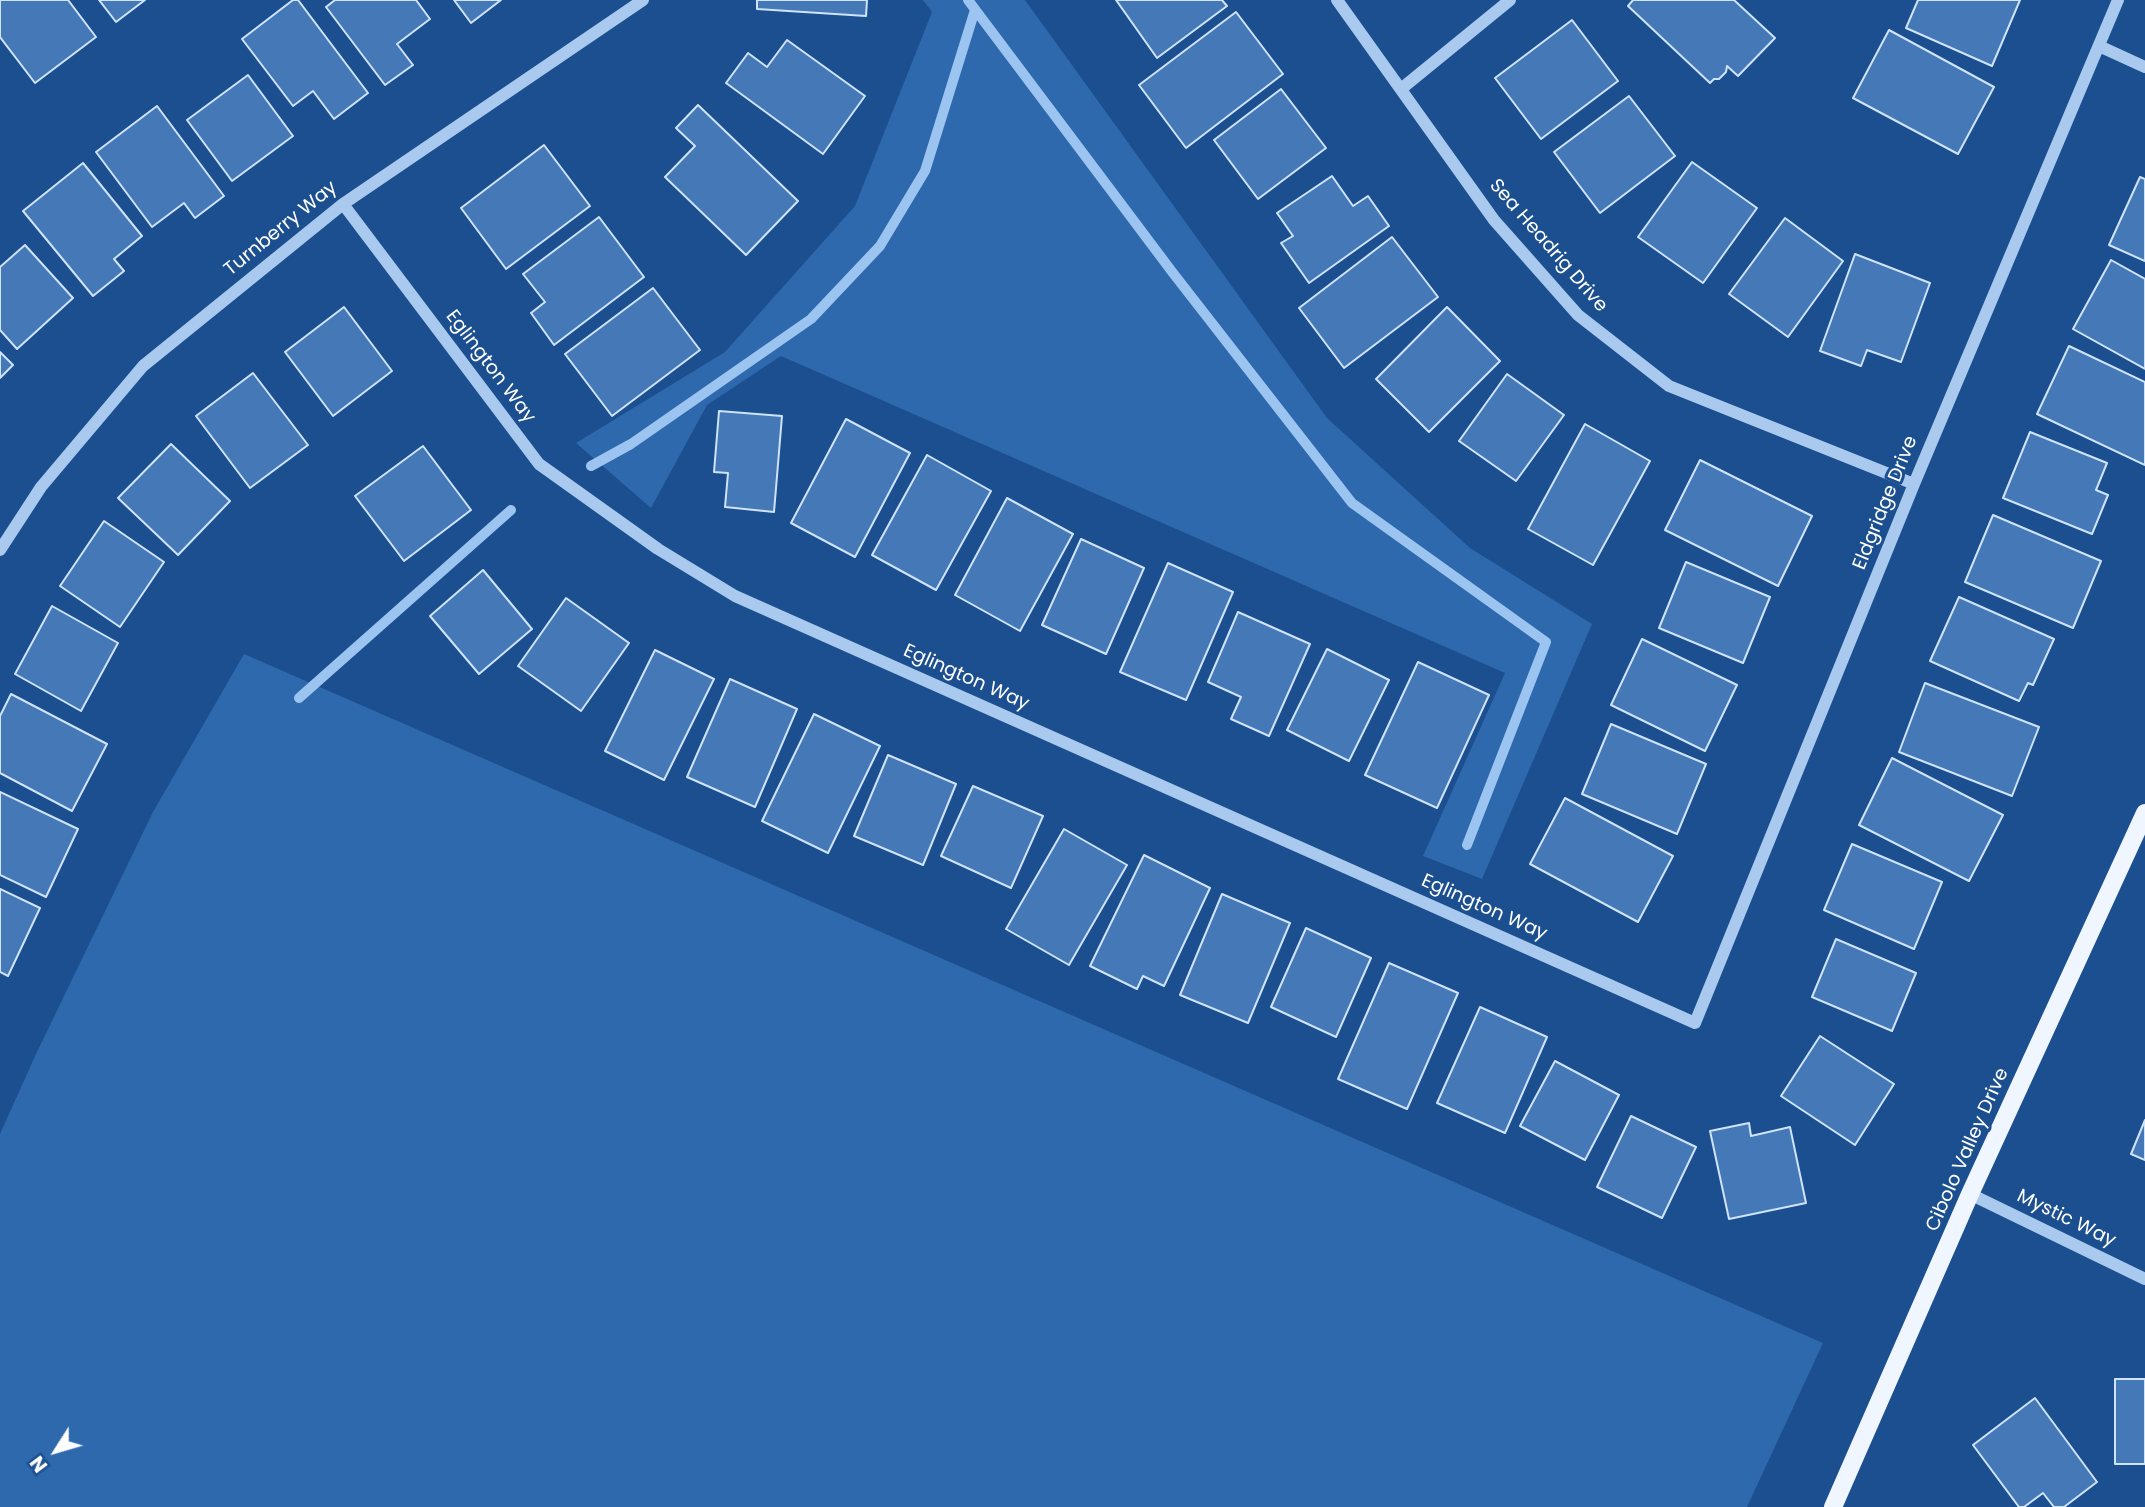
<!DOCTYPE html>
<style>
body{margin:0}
#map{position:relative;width:2145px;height:1507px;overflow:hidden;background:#1b4f8f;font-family:Poppins,sans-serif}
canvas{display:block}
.north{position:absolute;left:21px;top:1416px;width:70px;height:70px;-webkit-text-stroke:5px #1b4f8f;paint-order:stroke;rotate:233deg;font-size:19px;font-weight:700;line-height:28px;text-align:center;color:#fff}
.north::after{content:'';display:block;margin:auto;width:24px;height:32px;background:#fff;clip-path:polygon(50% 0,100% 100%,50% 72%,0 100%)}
</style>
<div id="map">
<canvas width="2145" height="1507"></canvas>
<div class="north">N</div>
</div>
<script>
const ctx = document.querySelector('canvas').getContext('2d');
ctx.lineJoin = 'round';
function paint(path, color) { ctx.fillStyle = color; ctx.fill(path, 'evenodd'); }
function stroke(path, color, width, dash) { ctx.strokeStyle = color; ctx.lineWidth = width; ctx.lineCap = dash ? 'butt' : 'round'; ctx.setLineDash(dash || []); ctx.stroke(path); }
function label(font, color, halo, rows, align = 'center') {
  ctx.font = font + ' Poppins,sans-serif'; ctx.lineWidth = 6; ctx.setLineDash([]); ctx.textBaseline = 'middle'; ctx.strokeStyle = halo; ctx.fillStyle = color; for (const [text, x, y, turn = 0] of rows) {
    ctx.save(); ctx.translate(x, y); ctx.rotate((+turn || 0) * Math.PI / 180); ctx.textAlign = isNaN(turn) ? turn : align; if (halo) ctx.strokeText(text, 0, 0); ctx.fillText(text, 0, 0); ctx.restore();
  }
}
const green = new Path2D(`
 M923,0h102l302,418 143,130 122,76 -110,255 -59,-23 82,-183 -724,-317 -74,49 -56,103 -75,-65 149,-91 130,-146 77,-194z
 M244,654l1579,689 -76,164h-1747v-373l36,-80 117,-242z`);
const stream = new Path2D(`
 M968,0l205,273 179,230 194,139 -79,203
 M591,466l40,-22 180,-125 69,-73 45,-75 50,-161
 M299,698l212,-188`);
const building = new Path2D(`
 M0,0h68l28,37 -61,46 -35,-46z
 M99,0h46l-29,22z
 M293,0h5l70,93 -34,26 -21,-28 -20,15 -51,-67z
 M335,0h81l14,19 -33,25 16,21 -28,20 -59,-78z
 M454,0h47l-30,23z
 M757,0h110l-1,16 -109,-7z
 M1116,0h106l5,6 -70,52z
 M1633,0h101l41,38 -37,38 -11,-10 -1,6 -7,7h-5l-4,4 -82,-77z
 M1918,0h102l-28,66 -86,-38z
 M1236,12l47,62 -97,74 -47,-63z
 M1572,20l46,61 -77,58 -46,-61z
 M1889,30l105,57 -36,67 -105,-56z
 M787,40l78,56 -42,58 -97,-71 22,-30 19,14z
 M248,75l45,61 -61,45 -45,-61z
 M1281,89l45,59 -68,51 -44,-59z
 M1629,96l46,60 -75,57 -46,-61z
 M698,105l100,96 -52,54 -81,-78 30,-31 -19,-18z
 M157,106l67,90 -29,22 -11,-15 -32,24 -56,-75z
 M544,145l46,61 -84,63 -45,-61z
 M1692,162l65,46 -54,75 -65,-46z
 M83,163l59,73 -28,23 10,12 -31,25 -70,-85z
 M1332,176l21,30 15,-10 21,30 -80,57 -28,-40 12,-7 -16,-23z
 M2140,177l5,2v82l-36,-16z
 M599,217l45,60 -90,68 -23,-32 14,-11 -22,-28z
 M1785,218l58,43 -55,76 -59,-43z
 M1392,237l46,60 -94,71 -45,-60z
 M25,245l48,53 -56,51 -17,-19v-63z
 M1855,254l75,29 -29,79 -34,-12 -6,16 -41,-15z
 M2111,260l34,19v90l-72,-40z
 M653,288l47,62 -88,66 -47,-62z
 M344,307l48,64 -59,45 -48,-64z
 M1447,307l53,54 -71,71 -53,-53z
 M2069,346l76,36v83l-108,-51z
 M0,352l13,13 -13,13z
 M253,373l55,72 -58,43 -54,-72z
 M1507,374l57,41 -48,66 -57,-40z
 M719,411l63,5 -8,96 -49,-5 3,-34 -14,-1z
 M846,419l64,34 -55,104 -64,-34z
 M1585,424l65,37 -57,104 -65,-36z
 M2030,432l77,31 -11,27 12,5 -16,39 -89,-36z
 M171,444l59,57 -52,54 -60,-57z
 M423,446l48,64 -67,51 -49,-65z
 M927,455l64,36 -55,99 -64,-35z
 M1700,460l112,56 -34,70 -113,-56z
 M1007,498l66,36 -53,97 -65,-36z
 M1993,515l108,46 -28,67 -108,-46z
 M104,521l60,41 -44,65 -60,-41z
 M1081,539l63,29 -38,86 -64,-29z
 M1686,562l84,35 -27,66 -84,-35z
 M1168,563l65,29 -47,108 -66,-28z
 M483,570l49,59 -53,45 -49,-58z
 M1959,597l95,42 -21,46 -5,-2 -9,18 -89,-40z
 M566,598l63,45 -48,68 -63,-45z
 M52,606l66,37 -37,68 -66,-37z
 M1238,612l72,32 -41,92 -38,-17 10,-22 -33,-15z
 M1642,639l95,46 -32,66 -94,-46z
 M1327,649l62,31 -40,81 -62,-31z
 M655,650l59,29 -50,101 -59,-29z
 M1418,662l71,33 -52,113 -72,-33z
 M730,679l67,30 -42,98 -68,-30z
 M1925,683l114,44 -27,69 -113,-44z
 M11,694l96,50 -35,67 -72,-38v-57z
 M814,714l66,32 -52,107 -66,-32z
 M1611,724l95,40 -29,70 -95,-40z
 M888,755l68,29 -33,81 -69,-29z
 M1892,758l111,57 -34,66 -110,-56z
 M973,786l70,30 -32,72 -70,-32z
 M0,792l78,37 -32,68 -46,-22z
 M1565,798l108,58 -35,66 -108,-58z
 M1064,829l63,36 -58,100 -63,-36z
 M1852,844l90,38 -28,67 -90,-39z
 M1144,855l66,33 -46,98 -21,-10 -6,13 -47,-23z
 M0,889l40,19 -32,68 -8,-4z
 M1222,894l68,29 -42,100 -68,-28z
 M1306,928l65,30 -35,79 -65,-30z
 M1836,939l80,34 -24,58 -80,-34z
 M1389,963l69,30 -51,116 -69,-30z
 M1480,1007l67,30 -42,96 -68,-30z
 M1820,1036l74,48 -39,61 -74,-49z
 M1555,1061l64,34 -34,65 -65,-34z
 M1631,1116l65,31 -34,71 -65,-31z
 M2145,1120v40l-14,-6z
 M1749,1123l2,13 39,-9 16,76 -77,16 -19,-88z
 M2115,1379h30v85h-30z
 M2035,1398l62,84 -33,25h-10l-11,-14 -19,14h-5l-46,-62z`);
const minor = new Path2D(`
 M1337,0l157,220 84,95 91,71 245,98
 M2099,46l46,21
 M1401,89l109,-89
 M343,204l196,260 119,85 77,47 960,427 219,-539 204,-484
 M0,550l41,-63 102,-121 200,-162 300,-204
 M1970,1194l175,85`);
const major = new Path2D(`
 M1833,1507l137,-313 175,-381`);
const streetNames = [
 ["Turnberry Way",281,229,-39],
 ["Sea Headrig Drive",1548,246,49],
 ["Eglington Way",490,367,53],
 ["Eldgridge Drive",1886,503,-68],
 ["Eglington Way",966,678,24],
 ["Eglington Way",1484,908,24],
 ["Cibolo Valley Drive",1968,1150,-66],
 ["Mystic Way",2066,1219,26]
];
paint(green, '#2e69ad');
stroke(stream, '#9cc4f0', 10);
paint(building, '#4478b7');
stroke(building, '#cfe3fa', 2);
stroke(minor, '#a9c9ee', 12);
stroke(major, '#f0f6ff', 18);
label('19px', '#fff', '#1b4f8f', streetNames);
</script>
